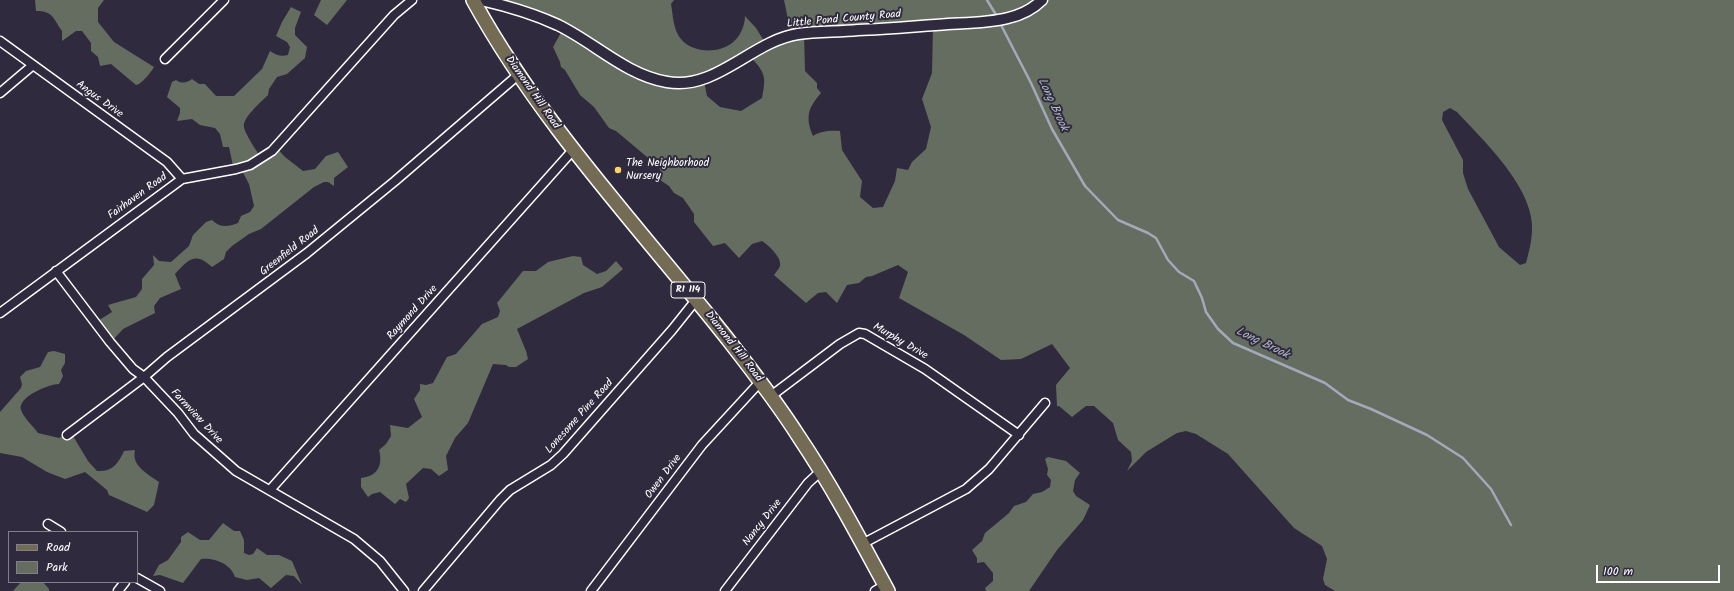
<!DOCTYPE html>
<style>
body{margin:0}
#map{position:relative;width:1734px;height:591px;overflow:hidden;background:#2f2a3d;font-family:Kalam,sans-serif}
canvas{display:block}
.legend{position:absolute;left:8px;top:531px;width:130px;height:52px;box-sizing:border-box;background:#2f2a3d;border:1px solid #827f8b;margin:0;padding:5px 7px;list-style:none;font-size:12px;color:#fff}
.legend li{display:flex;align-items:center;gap:8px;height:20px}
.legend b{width:20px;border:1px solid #827f8b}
.scale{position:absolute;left:1596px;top:565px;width:124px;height:18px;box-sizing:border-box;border:2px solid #fff;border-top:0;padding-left:5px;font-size:12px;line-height:14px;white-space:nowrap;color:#fff;-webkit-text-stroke:3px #2f2a3d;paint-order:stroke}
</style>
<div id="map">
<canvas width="1734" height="591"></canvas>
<ul class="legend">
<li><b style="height:5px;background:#746b55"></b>Road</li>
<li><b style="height:11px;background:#656d60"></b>Park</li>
</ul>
<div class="scale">100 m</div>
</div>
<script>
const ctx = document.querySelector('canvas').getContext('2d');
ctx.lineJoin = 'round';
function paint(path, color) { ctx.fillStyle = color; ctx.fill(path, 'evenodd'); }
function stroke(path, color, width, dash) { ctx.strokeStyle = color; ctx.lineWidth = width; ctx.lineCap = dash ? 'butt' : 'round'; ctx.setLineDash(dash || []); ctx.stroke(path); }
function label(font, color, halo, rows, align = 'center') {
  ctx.font = font + ' Kalam,sans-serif'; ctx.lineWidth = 4; ctx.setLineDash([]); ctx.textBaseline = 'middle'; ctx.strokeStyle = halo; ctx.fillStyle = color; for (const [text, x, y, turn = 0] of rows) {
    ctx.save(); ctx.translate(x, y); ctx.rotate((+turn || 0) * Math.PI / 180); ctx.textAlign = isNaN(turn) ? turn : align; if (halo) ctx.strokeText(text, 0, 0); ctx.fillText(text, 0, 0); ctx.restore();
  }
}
const green = new Path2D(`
 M35,0h69l-6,8v14l16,20 40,25c-3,5 -12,17 -18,18l-25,-21 -11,2 -2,-9 -7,-6v-8l-9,-12h-6l-14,10v-10c-9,-12 -8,-20 -26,-20z
 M321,0h26l-20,25 -13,-10z
 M497,0h177l-3,4c2,11 2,26 10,35 11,14 37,15 51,4 8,-6 13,-17 13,-27l11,12 10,16 25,-10 -7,-34h950v591h-399l-10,-6 -2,-6 4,-20 -5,-13 -28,-18 -66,-74 -32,-20 -10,-3 -9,2 -31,19 -19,19 5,-10 -1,-9 -13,-12 -5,-17 -19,-17h-8l-14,11 -13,-11h-2l-1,-21 14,-17 -18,-24 -31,15 -20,1 -37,-25 -65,-37 9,-26 -10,-7 -26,11 -6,1 -7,6 -12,2 -10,18 -11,-11 -8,1 -12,10 -32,-28c2,-3 5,-6 6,-9 2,-9 -12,-21 -18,-25l-10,3 -13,14 -14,-15 -12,3 -19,-24v-8l-11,-16 -9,-5 -5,-7 -9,-6 2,-5 -3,-8 -43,-36 -7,-3 -15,-21 -14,-12 -15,-25 -4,-3 -1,-5 -7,-15 10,-18zM933,25l-1,48 -10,26 9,28 -5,22 -14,13 -4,8 -11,-2 -2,13 -12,26 -10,1 -13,-11 2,-16 -20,-31 -2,-19c-8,-1 -21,0 -27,5 -8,-19 -5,-28 8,-43l-4,-5v-5l-12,-12 -1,-38zM748,54c16,18 19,20 14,44l-21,13 -21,-4 -13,-11 -4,-20zM1450,108l7,4c26,28 67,67 74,105 3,16 -1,31 -5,46l-6,2 -21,-18 -31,-58 -5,-16v-13l-21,-40 1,-8z
 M291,7l10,5 -6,16v7l12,12 -2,11 -18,16 -10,3 -8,12 -1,6c-6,6 -26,23 -24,32 1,7 11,21 15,28l15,-10 11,12 18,14 12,-2 11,-13 12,-4 10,15 -14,11v8l-6,-4h-4l-10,5 -53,42 -12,5 -17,12 -6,6 -2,7 -12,8c-17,-16 -24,-7 -37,7l6,15 -21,9 -6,8 1,7 -32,16 -11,12 -16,-19 16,-10 -4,-7 28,-8 6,-8v-10l12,-14 -1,-10 6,6 12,1 18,-16 4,-11 13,-13 6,-2c8,8 16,7 26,3l3,-7 9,-4 4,-6 -5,-22 -9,-17 -7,-1 -4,-19h-6l-3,-13 -5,-6 -15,-3 -8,-6 -15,2 3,-8v-5l-13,-11 5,-15 4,-2c6,4 11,3 16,-1l7,5h6l11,12h18l28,-27 8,-18c6,4 11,6 18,4l2,-8 -3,-5 -11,-6 6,-14z
 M573,256l8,1 2,8 14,9 9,-3 10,-10 7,8 -21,18 -18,6 -67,36 9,22 2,8 -12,8h-7l-3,-2 -13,-1 -25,59 -13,15 -9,18 2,14 -9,6 -8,-7 -8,-1 -17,16 3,14 -3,4 -6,-3 -5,5 -15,-12 -8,2 -4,3 -7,-10v-9c17,-2 22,-13 18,-28l7,-6 5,-8 -1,-11 18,3 14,-11 -8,-18 6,-9v-6l6,1 7,-2 14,-26 9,-3 26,-30 16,-7 2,-6 -3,-8 26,-32h13l12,-9z
 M54,351l11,3v9l-4,7 2,6 -4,8c-10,0 -42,13 -38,26 3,8 12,16 17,23l21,5 11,-7 18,30 9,10c15,1 21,-7 27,-20l11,-1c-4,16 13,24 24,32l-5,23 -7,7 -38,-17 -2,-5 -22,-18 -20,7 -18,-7 -25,-15 -22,-4v-41l21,-24 1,-4 -2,-7 6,-6 14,-4 8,-15z
 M1048,457l18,4 14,12 -5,7 -2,11 3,5 14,9 -7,15 -26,30 -28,41h-43l-1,-3 8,-7v-8l-9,-11 -7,1v-5l-5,-8 10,-9 3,-8 24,-20 5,-7 12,-4 7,-8 9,-2 8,-5 1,-7 -4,-5 1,-6 -3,-10z
 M223,523l11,8h6l4,9v13l5,2 4,-1 4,-6 10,7h12l13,6 10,24 -8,-9 -8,-1 -15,13 -12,-10 -12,2 -12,-3c-4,-13 -21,-20 -34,-18l-18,24 -23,-8 -7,1 6,-11 9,-5 13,-18v-5l7,-5 12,8h9z
 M21,582h22l6,7v2h-36z`);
const stream = new Path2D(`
 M987,0l11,18
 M1000,23l31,60 21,46 33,57 33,34 30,13 8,5 12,22 11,12 15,9 8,17 4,14 12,17 15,14 92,40 23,17 23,9 56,26 36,23 28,31 20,36`);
const minor = new Path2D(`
 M0,41l167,121 15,17
 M165,59l59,-59
 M0,93l33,-28
 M56,271l54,71 23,27 11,8 34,36 16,21 42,37 118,68 26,22 24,30
 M0,313l182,-134 54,-10 14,-4 22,-14 122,-136 18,-15
 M771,396l69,-52 19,-11 6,1 60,35 94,66
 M67,435l77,-58 23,-20 140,-104 88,-72 123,-106
 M270,490l303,-340
 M48,524l13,8
 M862,544l104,-55 23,-20 56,-66
 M137,578l23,13
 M118,591l7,-9
 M423,591l77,-91 10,-10 41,-25 12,-11 109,-124 24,-30
 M591,591l111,-146 58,-63
 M725,591l83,-108 13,-12
 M875,591l10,-6`);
const tertiary = new Path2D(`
 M481,0c26,6 53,14 77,25 37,18 68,50 109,57 49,9 85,-41 131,-48 19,-3 40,-2 60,-4 30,-1 60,-4 90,-6 20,-1 41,-1 60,-6 13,-3 24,-8 34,-18`);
const primary = new Path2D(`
 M473,0c68,124 166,227 253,337 25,32 51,65 73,100 33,49 61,102 89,154`);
const markers = [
 [618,170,4,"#ffd166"]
];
const shields = [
 [688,290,34]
];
const shieldNames = [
 ["RI 114",688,290]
];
const streetNames = [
 ["Little Pond County Road",844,20,-5],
 ["Diamond Hill Road",532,93,55],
 ["Angus Drive",99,100,36],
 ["Fairhaven Road",138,197,-36],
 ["Greenfield Road",290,252,-38],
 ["Raymond Drive",413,313,-48],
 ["Murphy Drive",900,342,30],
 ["Diamond Hill Road",733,347,52],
 ["Farmview Drive",196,417,47],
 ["Lonesome Pine Road",580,417,-48],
 ["Owen Drive",664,477,-53],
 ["Nancy Drive",763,523,-52]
];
const poiNames = [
 ["The Neighborhood",626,164],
 ["Nursery",626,177]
];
const waterNames = [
 ["Long Brook",1052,105,65],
 ["Long Brook",1262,344,26]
];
paint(green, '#656d60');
stroke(stream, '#a3a9b9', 2.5);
stroke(minor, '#fff', 11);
stroke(tertiary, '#fff', 13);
stroke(primary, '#fff', 16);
stroke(minor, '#2f2a3d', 8);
stroke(tertiary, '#2f2a3d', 10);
stroke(primary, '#746b55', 13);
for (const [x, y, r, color] of markers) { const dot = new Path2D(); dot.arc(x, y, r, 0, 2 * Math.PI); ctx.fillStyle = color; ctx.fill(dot); stroke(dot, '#2f2a3d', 1.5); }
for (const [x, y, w] of shields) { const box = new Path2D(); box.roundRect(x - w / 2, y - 8, w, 16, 3); ctx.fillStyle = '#2f2a3d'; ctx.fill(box); stroke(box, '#fff', 1); }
label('bold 10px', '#fff', null, shieldNames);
label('11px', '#fff', '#2f2a3d', streetNames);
label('11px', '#fff', '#2f2a3d', poiNames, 'left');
label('italic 12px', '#b2b8c5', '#2f2a3d', waterNames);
</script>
